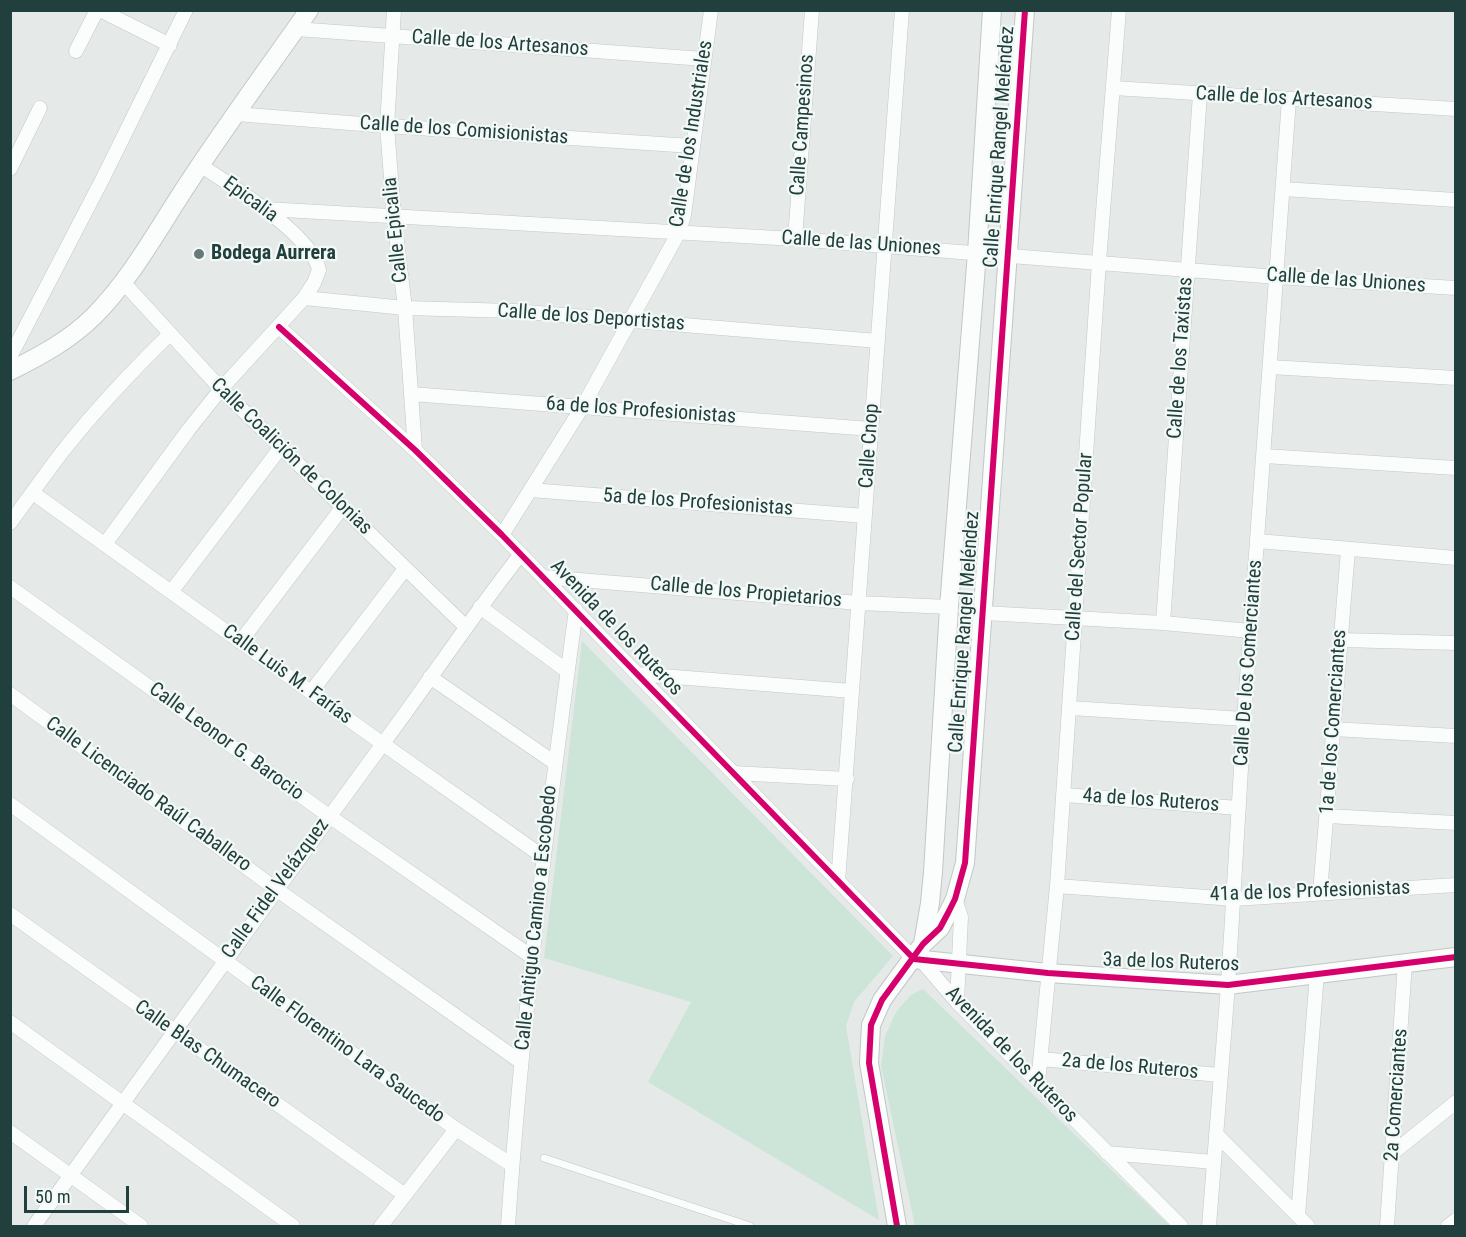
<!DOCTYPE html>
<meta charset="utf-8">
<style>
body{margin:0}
#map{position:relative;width:1466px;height:1237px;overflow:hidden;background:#e5eae9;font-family:"Roboto Condensed",sans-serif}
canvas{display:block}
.frame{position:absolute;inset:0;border:12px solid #213f3c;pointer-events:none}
.scale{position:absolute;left:24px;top:1186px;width:105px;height:27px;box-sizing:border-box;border:3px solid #213f3c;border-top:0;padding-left:8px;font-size:18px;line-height:21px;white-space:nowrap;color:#213f3c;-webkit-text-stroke:4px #f3f9f7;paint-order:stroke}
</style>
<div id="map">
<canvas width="1466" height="1237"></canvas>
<div class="frame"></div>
<div class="scale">50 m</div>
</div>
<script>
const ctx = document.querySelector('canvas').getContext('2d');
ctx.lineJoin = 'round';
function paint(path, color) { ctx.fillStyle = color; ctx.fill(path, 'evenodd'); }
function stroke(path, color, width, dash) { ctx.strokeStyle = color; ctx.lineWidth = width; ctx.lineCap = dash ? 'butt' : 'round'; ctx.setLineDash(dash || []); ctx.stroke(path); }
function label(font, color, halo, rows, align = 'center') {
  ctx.font = font + ' "Roboto Condensed",sans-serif'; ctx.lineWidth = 4.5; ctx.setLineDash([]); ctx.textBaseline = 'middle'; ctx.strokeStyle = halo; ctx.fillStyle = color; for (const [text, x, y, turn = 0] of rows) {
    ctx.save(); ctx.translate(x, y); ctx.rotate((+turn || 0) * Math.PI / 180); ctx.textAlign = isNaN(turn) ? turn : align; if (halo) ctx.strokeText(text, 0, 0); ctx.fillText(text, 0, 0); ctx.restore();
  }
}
const green = new Path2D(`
 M582,641l311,315 -39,46 -8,24 33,194 -231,-138 43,-80 -147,-44z
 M923,989l247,237h-255l-34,-160 4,-30 11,-24 15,-17z`);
const lane = new Path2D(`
 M544,1158l206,68`);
const street = new Path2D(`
 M100,10l70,35
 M394,10l-7,116 7,91 11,91 10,142
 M296,29l408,30
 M76,51l21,-41
 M1113,88l343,21
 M236,114l151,12 305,20
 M10,169l30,-61
 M1283,189l173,11
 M266,209l529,30 482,38 179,11
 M795,239l17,-229
 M123,282l98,107 245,238
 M304,298l101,10 109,3 364,30
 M279,327l136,123 87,85 412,424
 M10,357l92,-177 84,-170
 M1270,367l186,11
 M411,394l460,35
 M1264,456l192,12
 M530,490l335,26
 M33,493l350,251 159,112
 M10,523c18,-24 35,-49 53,-72 33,-42 69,-80 107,-117
 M502,535l81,-129 96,-174 5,-17 27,-205
 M1258,541l198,17
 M105,544l84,-115 32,-40 83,-91 10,-15 5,-13c-7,-36 -89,-85 -119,-105
 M543,577l316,26 90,4
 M10,587l319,229 203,141
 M171,592l110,-145
 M480,607l87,64
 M984,613l179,10 88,8
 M1163,623l37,-529
 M1341,640l115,3
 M240,642l102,-134
 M637,674l215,17
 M430,677l125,86
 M311,692l94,-123
 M10,694l266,195 245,173
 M1070,708l174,11
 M1333,729l123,7
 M733,773l114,6
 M1064,795l175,13
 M10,804l446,325 56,36
 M1327,816l129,7
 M838,882l64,-872
 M1057,886l177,13 222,-14
 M1320,893l28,-343
 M955,899l6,18 -4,85
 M10,914l395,281
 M921,960l36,42 224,224
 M10,1022l283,204
 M1040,1059l180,16
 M1038,1083l19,-197 42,-624 20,-252
 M10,1132l131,94
 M1216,1134l92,92
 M1394,1152l62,-50
 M1107,1153l107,9
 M1298,1216l19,-243
 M34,1226c115,-160 231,-321 348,-481 47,-63 90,-129 139,-191
 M381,1226l75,-97
 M508,1226c14,-206 40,-411 68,-616
 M1209,1226l19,-241 16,-266 45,-620
 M1387,1226l18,-263
 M1448,1226l8,-6`);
const secondary = new Path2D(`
 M10,371c30,-15 60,-31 84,-55 38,-38 65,-89 95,-134 38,-58 80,-115 120,-172
 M923,944l7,-41 3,-31 16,-265 28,-354 15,-243
 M914,959l134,14 180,12 228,-28
 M897,1226l-28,-163 2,-38 11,-25 41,-56 17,-16 8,-15 7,-14 10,-36 60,-853`);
const cycleway = new Path2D(`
 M279,327l136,123 87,85 412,424 134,14 180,12 228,-28
 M897,1226l-28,-163 2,-38 11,-25 41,-56 17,-16 8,-15 7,-14 10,-36 60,-853`);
const markers = [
 [199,254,6,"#667b79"]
];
const streetNames = [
 ["Calle de los Artesanos",500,44,4],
 ["Calle de los Artesanos",1284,99,3],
 ["Calle Campesinos",803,125,-86],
 ["Calle de los Comisionistas",464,131,4],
 ["Calle de los Industriales",692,134,-81],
 ["Calle Enrique Rangel Meléndez",1000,147,-86],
 ["Epicalia",250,200,36],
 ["Calle Epicalia",396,230,-96],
 ["Calle de las Uniones",861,244,4],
 ["Calle de las Uniones",1346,281,4],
 ["Calle de los Deportistas",591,318,4],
 ["Calle de los Taxistas",1181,358,-86],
 ["6a de los Profesionistas",641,411,4],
 ["Calle Cnop",870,446,-86],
 ["Calle Coalición de Colonias",291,457,44],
 ["5a de los Profesionistas",698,503,4],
 ["Calle del Sector Popular",1080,547,-86],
 ["Calle de los Propietarios",746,593,5],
 ["Avenida de los Ruteros",616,628,46],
 ["Calle Enrique Rangel Meléndez",965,632,-86],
 ["Calle De los Comerciantes",1249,663,-86],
 ["Calle Luis M. Farías",287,675,36],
 ["1a de los Comerciantes",1334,722,-86],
 ["Calle Leonor G. Barocio",226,742,36],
 ["Calle Licenciado Raúl Caballero",148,795,36],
 ["4a de los Ruteros",1151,801,4],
 ["Calle Fidel Velázquez",276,889,-54],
 ["41a de los Profesionistas",1310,892,-2],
 ["Calle Antiguo Camino a Escobedo",537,918,-84],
 ["3a de los Ruteros",1171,963,2],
 ["Calle Florentino Lara Saucedo",347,1050,36],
 ["Calle Blas Chumacero",207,1055,35],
 ["Avenida de los Ruteros",1011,1055,46],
 ["2a de los Ruteros",1130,1067,5],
 ["2a Comerciantes",1397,1095,-86]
];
const poiNames = [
 ["Bodega Aurrera",211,254]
];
paint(green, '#cde4d8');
stroke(lane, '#c2c7c6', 8);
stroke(street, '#c2c7c6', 15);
stroke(secondary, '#c0c8c6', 20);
stroke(lane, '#fbfcfc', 7);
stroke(street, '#fbfcfc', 14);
stroke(secondary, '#fbfcfc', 18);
stroke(cycleway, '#d6006c', 6);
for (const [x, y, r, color] of markers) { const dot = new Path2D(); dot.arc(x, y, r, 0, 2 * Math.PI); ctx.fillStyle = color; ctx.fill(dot); stroke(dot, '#f3f9f7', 2); }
label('20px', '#213f3c', '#f3f9f7', streetNames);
label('bold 20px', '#213f3c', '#f3f9f7', poiNames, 'left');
</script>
